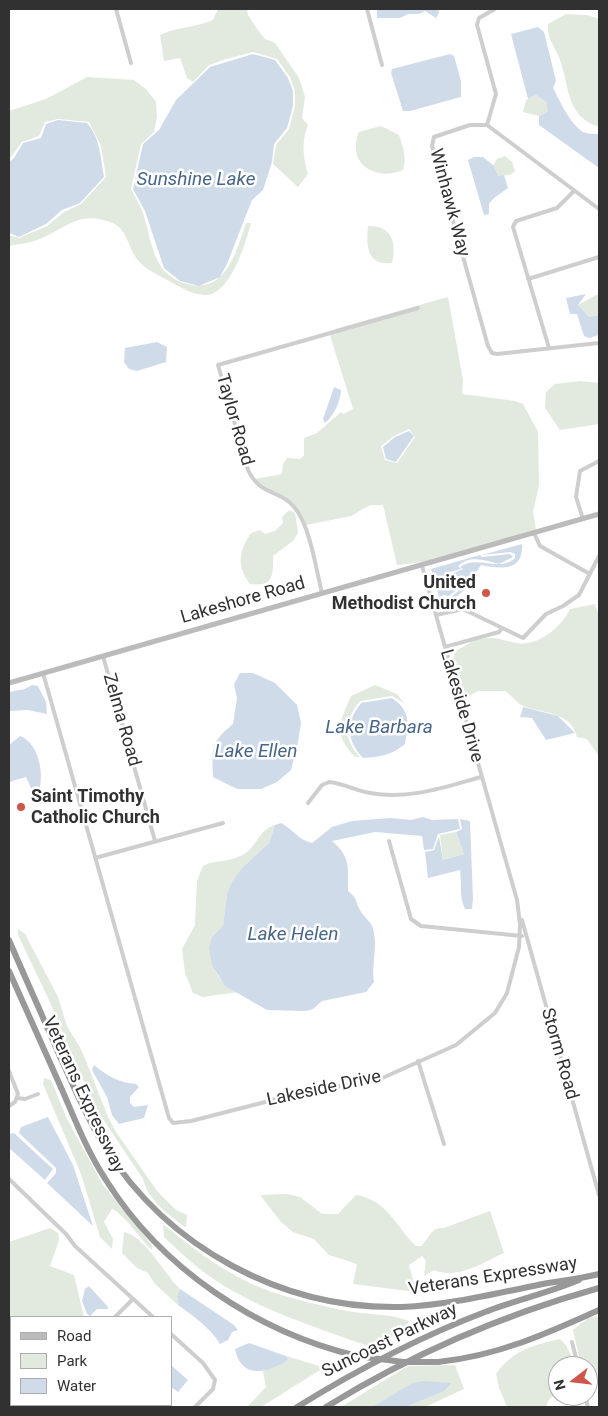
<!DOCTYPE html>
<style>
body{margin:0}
#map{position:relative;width:608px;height:1416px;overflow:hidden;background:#fff;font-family:Roboto,sans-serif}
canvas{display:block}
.frame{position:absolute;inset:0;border:10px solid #313131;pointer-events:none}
.legend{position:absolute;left:10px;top:1316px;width:162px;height:90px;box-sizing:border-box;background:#fff;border:1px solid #adadad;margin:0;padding:6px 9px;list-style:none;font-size:15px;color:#313131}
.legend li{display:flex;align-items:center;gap:10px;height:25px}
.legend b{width:25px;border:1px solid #adadad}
.north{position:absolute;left:548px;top:1356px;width:50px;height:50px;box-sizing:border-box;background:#fff;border:1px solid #adadad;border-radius:50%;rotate:254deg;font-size:14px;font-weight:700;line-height:20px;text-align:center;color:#313131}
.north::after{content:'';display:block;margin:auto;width:18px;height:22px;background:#d0564b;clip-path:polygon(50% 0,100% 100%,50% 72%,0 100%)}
</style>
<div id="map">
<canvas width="608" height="1416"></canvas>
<div class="frame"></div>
<ul class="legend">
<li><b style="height:6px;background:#bbb"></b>Road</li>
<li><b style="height:14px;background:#e2e9de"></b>Park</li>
<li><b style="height:14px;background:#d0dbe9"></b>Water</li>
</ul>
<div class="north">N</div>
</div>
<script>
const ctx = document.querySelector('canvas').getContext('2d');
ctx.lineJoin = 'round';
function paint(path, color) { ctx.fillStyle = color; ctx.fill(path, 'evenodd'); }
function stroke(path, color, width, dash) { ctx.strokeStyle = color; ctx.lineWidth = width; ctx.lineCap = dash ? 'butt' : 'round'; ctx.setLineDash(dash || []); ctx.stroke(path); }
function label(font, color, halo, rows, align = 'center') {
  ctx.font = font + ' Roboto,sans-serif'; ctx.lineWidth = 5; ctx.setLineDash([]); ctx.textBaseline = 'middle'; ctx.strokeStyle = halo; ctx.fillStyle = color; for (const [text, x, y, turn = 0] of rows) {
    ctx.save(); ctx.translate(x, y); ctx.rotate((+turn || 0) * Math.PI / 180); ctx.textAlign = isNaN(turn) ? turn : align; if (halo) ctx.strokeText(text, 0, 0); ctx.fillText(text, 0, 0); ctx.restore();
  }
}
const green = new Path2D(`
 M218,9h29l1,6 9,14 8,10 10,4 24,35 6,19 -3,21 6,7c-7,18 -5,31 0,49l-10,13 -25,-23 3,-19 13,-16 6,-23v-15l-5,-14 -13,-18 -24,-7 -27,7 -17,6 -16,17 -6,-4 -7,-20 -16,3 -4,-26c18,-8 36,-8 53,-15z
 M566,14l21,1 12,4v108c-33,-11 -29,-38 -39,-67 -5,-15 -13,-19 -12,-36z
 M87,77l47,3 12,9 10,13 1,15 -3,15 -13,12 -10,45c4,8 9,16 12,24 6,18 8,40 19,55 6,8 16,14 25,16 39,10 49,-32 59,-61h5c-5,19 -21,74 -47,72 -13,-1 -24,-8 -35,-14 -12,-7 -22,-10 -31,-21 -10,-11 -10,-30 -25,-37 -31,-13 -45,3 -71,15 -10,5 -23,6 -33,8v-11l10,3 28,-12 17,-14 17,-8 25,-27 -5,-31 -12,-24 -31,-3 -13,3 -6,14 -17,6 -13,18v-49l37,-12z
 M536,95l10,7 2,9 -9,5 -16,-4 3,-12z
 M381,126l18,9c4,12 8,22 4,35 -28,12 -57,-7 -44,-38z
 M505,156l7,6 3,9 -5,4 -12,1 -6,-9 5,-8z
 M368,226c24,-1 29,18 24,37 -25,3 -26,-17 -24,-37z
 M596,295h3v20l-10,2 -11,-12z
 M448,297l15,83 -1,14 53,7 8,3 15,28 1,53 -6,27 3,18 -113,32 -26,3 -14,-60h-13l-19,11 -45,9c-13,-33 -29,-26 -51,-46l27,-5 1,-10 4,-6 13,1 4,-3v-18l13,-5 24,-21 2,2 10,-5 -23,-74 8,-2 -1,-4 -9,2zM409,429l6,8 -18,26 -12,-3 -4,-14 13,-10z
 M580,381l19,2v41l-39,6 -15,-22 1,-16 9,-8z
 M289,510l6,3 3,20 -5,8 -20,15c0,19 1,31 -23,28 -14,-19 -11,-33 1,-51l9,-3 5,4 10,-3 8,-8 -1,-6z
 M595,604l4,13v139l-12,-17 -10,-2c-6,-26 -34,-23 -54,-31 -6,-3 -12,-11 -18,-15h-27l-13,7 -9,-19 -2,-27c9,-5 18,-12 28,-13 19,-3 19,2 35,4 20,4 45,-16 53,-34z
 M375,685l22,9 7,9 -12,-7 -32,5c-16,20 -18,37 0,56h-5c-22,-24 -16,-33 -4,-61z
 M275,825l-6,18 -27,25 -15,26 -4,33 -11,10c0,26 0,43 26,55l-35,5 -10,-4 -8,-20 -3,-24 13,-24 2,-44 6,-15c14,-7 29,-3 44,-14 11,-9 13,-23 28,-27z
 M456,832l8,22 -21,6 -3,-25z
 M18,929l7,5 33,63 9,29 15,25 26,66 8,15 41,59 19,19 11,5 -1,13c-17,-13 -38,-28 -43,-49l-48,-72 -47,-109 -30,-63z
 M44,1078l7,2 16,39 36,66 49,60v5c-12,-11 -27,-35 -40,-41l-8,13 9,17 -1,10 -12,-12 -19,-63 -38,-90z
 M287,1194l13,3 22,17h16l18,-19c33,6 38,30 60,51h5c9,-8 9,-19 23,-18l46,-17 14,42c-22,10 -47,27 -70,17l-10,6 2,-15 -4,-5 -13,9 7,27 -63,-8 4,-20 -28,-9 -15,-16 -21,-7 -12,-10 -21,-27z
 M163,1224c22,18 43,35 68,49 33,20 74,29 111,37 22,5 47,3 67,11l-4,10 -35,16c-56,-21 -116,-38 -165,-74 -15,-11 -28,-24 -41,-36z
 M50,1228l8,5 1,7 -9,26 24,9 10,42h-73v54l-2,-2v-127z
 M124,1232c21,4 41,43 56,57l-3,7 2,10 -24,-22 -7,-11 -11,-5 -15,-15z
 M599,1316v63h-11v-13h-7l-8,-36 15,-12z
 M560,1339l6,6 10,21h-18v24l-10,11 -2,6h-39l-8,-19 -3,-14c17,-24 37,-29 64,-35z
 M286,1356l33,10 1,4 -59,37h-14l19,-20 -3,-16 25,-11z
 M455,1365l9,24 -39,18h-84l67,-41z`);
const water = new Path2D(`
 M377,9h61l1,4 -3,5 -11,-7 -6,3h-11l-8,4h-23z
 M538,27l6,5 12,49 -3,7c7,13 17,36 30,44 5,2 11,2 16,2v34l-60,-43v-9l9,-5 -2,-9 -10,-7 -8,4 -17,-65z
 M253,54l22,6 13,18 5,13v15l-6,22 -13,16 -2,18 -9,28 -11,10 -25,64 -7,13 -21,9 -19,-5 -16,-13 -19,-57 -12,-22 10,-45 16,-14 17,-30 34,-33z
 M450,54l4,2 7,25v16l-51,14h-7l-12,-38 1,-4z
 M58,120l29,3c13,14 14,36 17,54l-24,26 -18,7 -16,14 -27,13 -10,-4v-71l5,-4 9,-15 18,-5 5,-14z
 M474,157h9l10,8 5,11 6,-1 4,13 -14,10 -5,6v10l-5,1 -16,-55z
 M586,294l-8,11 11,12 10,-2v20l-10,3 -5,-2 -7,-22h-7l-4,-16z
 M157,342l10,5 -1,15 -29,9 -8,-2 -5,-7 1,-14z
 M334,387l7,3c0,11 -8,27 -16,33l-2,-4z
 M409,431l5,5 -18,26 -10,-3 -3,-12 12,-10z
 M522,544c2,28 -22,25 -41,21 -11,17 -18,32 -38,39l-2,-6h9l12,-10 -2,-5 -8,1 -5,-3 4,-7 12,-5 -3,-2c18,-13 38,6 55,-9v-4l-5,-2 -28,3z
 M510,554l3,3 -14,7c-15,-4 -29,-9 -41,2l3,3 -11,3 -5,9 5,5 9,-1 1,2 -11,9 -5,-1 -5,2 -8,-28 49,-14 2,2z
 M240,673h13l22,10 22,22 4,18 -3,19 -7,28 -14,12 -16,7h-24l-24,-12c-1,-28 -3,-34 20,-53l4,-26 -3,-14z
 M32,685l6,1 8,16 1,12 -19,-4 -19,1v-19l16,-3z
 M392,698c19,13 17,26 13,46 -13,11 -25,13 -42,14 -17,-18 -17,-36 -2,-55z
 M523,707l35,9 17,17 -29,7 -14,-22 -12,-1z
 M20,736c21,8 26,45 16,63l-10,-22 -17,5v-37z
 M423,817l9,3 26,-1 2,10 -22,5 -5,15 -9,1 -2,-14 -47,-4 -43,9c19,16 16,27 16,50 11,9 6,8 12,19 3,6 9,10 12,16 7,18 -1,38 2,56l-8,10 -44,9 -9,8 -7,2 -39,-1 -42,-24 -13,-21 -3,-17 3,-11 11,-11 4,-32 5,-12 10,-14 27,-25 6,-18 6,-2c12,6 17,17 31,20l20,-16 20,-6 38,-3 21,2z
 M460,819l10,2 3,78 -1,10h-7c-6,-12 -3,-25 -5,-39l-32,8 -3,-26 9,-2 5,-13 4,23 21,-6 -8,-22 6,-3z
 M94,1065c12,10 25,18 42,19l3,3 -9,10v6l4,4 14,-2 -4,13 -25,6 -7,-9 -5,-18 -15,-27z
 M48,1117l25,48 20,61 -46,-43 9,-10v-5l-37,-35 2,-6z
 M14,1133l39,36 -8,11 -36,-32v-14z
 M89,1286l19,21v2h-11l-7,7 -3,-2 -5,-13 3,-12z
 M180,1289l54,36 4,5 -6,2 -4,8 -8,4c-6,-12 -28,-30 -41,-38l-2,-10z
 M249,1343l37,13 2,4c-20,13 -47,20 -53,-11z
 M171,1365l17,15 -10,12 -7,-5z
 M424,1381l27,2 -7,8 -39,16h-33l41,-24z`);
const street = new Path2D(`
 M116,9l15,54
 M367,9l15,56
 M487,125l9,-31 -19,-69 2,-7 16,-9
 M599,209l-112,-84h-17l-36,12 -2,9 56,200 4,7 5,1 102,-11
 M528,279l71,-22
 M549,348l-36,-121 3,-6 41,-13 17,-17
 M583,519l-7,-22 4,-26 19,-10
 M534,533l6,13 50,28
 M322,593c-6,-24 -12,-67 -27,-85 -15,-19 -34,-11 -47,-38l-30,-105 200,-57
 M436,615l27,-6 60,29 23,-24 17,-8 16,-11 20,-39
 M445,647l54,-15 3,-4
 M103,656l52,185
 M43,673l126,445 4,5 18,-2 121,-31 66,-10 78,-35 39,-32 12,-20 12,-46 1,-23 -3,-24 -95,-334
 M308,803l14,-18 7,-3c14,1 27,9 41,11 39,7 75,-6 111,-16
 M389,841l22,78 10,7 101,10
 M95,858l128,-35
 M522,920l77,275
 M418,1061l26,83
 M9,1071l9,23 -3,8 -6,4
 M18,1098l7,1 13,-5
 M9,1179l57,55 9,12 78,71
 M115,1317l18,-18
 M171,1334l32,29 12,17 -2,9 -18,18
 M572,1342l6,24
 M585,1396l3,11
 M154,1405l3,2`);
const secondary = new Path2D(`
 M9,683l590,-169`);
const highway = new Path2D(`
 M9,940c17,40 35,79 52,119 14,30 26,60 44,88 63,101 178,163 297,160 46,-2 91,-13 136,-22 20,-4 41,-6 61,-11
 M9,971c18,41 36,81 54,121 13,30 25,61 43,88 55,88 150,152 251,176
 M438,1362c59,-6 108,-28 161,-52
 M297,1407c60,-37 122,-70 188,-95 31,-12 63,-19 94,-32
 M326,1407c86,-53 176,-92 273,-119`);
const highwayBridge = new Path2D(`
 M357,1356l46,6h35`);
const markers = [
 [486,593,5,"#d0564b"],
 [21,807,5,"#d0564b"]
];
const streetNames = [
 ["Winhawk Way",449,203,75],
 ["Taylor Road",234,420,74],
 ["Lakeshore Road",243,601,-16],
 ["Lakeside Drive",461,706,74],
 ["Zelma Road",121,720,74],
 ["Storm Road",559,1054,74],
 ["Lakeside Drive",324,1089,-12],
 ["Veterans Expressway",83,1095,65],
 ["Veterans Expressway",493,1277,-9],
 ["Suncoast Parkway",390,1341,-26]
];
const poiNames = [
 ["United",476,583],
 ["Methodist Church",476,604],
 ["Saint Timothy",31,797,"left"],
 ["Catholic Church",31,818,"left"]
];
const waterNames = [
 ["Sunshine Lake",196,180],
 ["Lake Barbara",379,728],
 ["Lake Ellen",256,752],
 ["Lake Helen",293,935]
];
paint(green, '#e2e9de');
paint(water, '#d0dbe9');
stroke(street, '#cecece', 4);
stroke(secondary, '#bbb', 5);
stroke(highway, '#989898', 6);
stroke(highwayBridge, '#989898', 6);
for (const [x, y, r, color] of markers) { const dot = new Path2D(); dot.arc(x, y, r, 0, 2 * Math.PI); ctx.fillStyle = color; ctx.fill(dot); stroke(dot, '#fff', 2); }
label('18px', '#313131', '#fff', streetNames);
label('bold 18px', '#313131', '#fff', poiNames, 'right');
label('italic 19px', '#486689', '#fff', waterNames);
</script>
